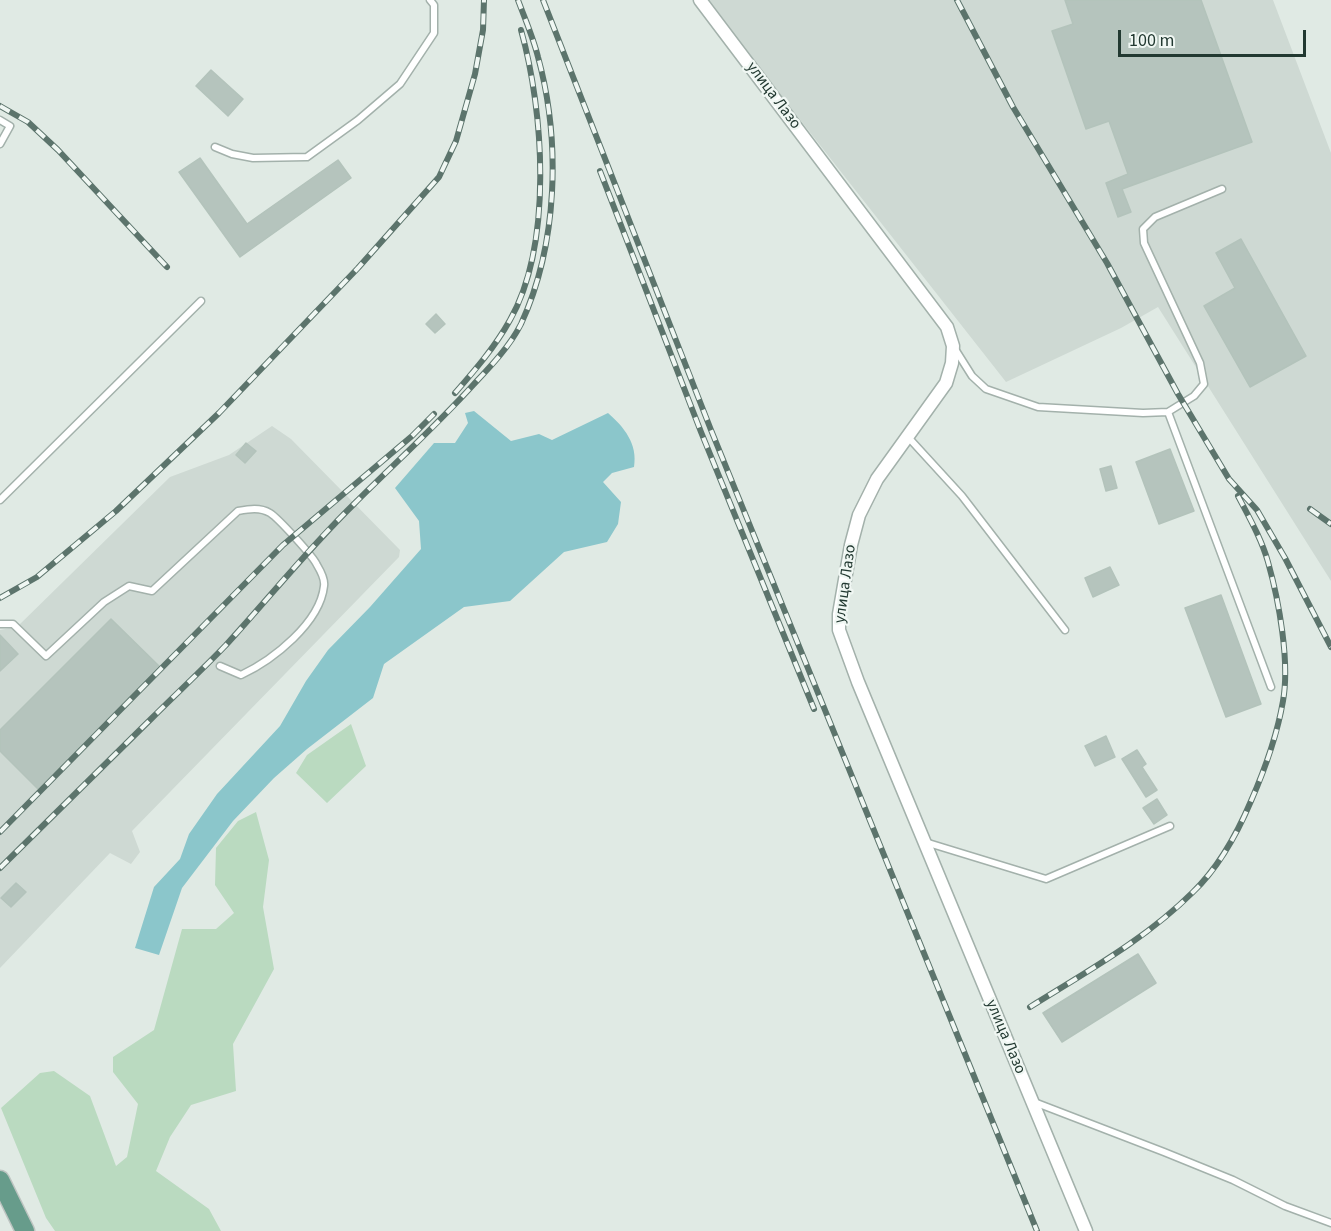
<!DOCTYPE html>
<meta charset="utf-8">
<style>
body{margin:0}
#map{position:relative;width:1331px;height:1231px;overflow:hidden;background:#e0eae4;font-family:"Source Sans 3",sans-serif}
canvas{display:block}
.scale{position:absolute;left:1118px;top:30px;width:188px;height:27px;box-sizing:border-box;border:3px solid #223931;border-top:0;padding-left:8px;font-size:18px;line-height:21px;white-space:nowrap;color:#223931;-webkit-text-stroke:4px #f0f7f3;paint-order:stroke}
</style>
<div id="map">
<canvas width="1331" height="1231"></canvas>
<div class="scale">100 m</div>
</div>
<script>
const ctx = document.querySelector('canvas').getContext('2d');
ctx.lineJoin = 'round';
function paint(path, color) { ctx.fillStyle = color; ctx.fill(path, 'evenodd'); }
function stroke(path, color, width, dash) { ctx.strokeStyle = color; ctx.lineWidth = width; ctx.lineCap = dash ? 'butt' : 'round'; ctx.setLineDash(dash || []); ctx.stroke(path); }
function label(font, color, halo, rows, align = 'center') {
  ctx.font = font + ' "Source Sans 3",sans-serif'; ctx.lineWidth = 4.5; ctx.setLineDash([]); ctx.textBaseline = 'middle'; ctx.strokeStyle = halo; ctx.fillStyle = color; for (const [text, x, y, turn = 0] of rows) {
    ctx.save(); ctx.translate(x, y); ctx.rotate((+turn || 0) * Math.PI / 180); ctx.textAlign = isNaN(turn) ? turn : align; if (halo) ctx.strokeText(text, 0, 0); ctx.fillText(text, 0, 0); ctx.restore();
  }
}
const built = new Path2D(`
 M706,0h567l58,153v428l-173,-274 -37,21 -115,54z
 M272,426l19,13 109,111 -1,7 -267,274 8,21 -9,12 -21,-11 -110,115v-338l17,-3 153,-150 59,-22z`);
const green = new Path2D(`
 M351,724l15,42 -39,37 -31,-30 11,-18z
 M256,812l13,48 -6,47 11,62 -41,75 3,47 -45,14 -21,32 -14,34 53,38 12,22h-166l-9,-13 -45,-110 39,-35 14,-2 36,25 26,70 11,-9 11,-53 -25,-32v-15l41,-27 28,-101h34l18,-16 -19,-28 1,-37 22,-27z`);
const water = new Path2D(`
 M474,411l37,30 28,-7 13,6 56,-27c16,14 30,31 26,54l-22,6 -9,9 18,20 -3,22 -11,18 -43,10 -54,49 -46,6 -80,57 -11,34 -66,51 -33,29 -41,43 -51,67 -23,67 -24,-7 19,-61 26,-28 9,-25 28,-40 63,-68 26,-45 22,-31 42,-43 51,-58 -2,-28 -24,-33 39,-45h21l13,-20 -3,-10z`);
const building = new Path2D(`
 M1065,0h136l51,142 -130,47 9,23 -13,5 -12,-34 22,-9 -19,-53 -23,8 -34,-98 21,-7z
 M211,70l32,29 -15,17 -32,-30z
 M200,158l47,66 91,-64 13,18 -111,79 -61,-85z
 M1241,239l65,117 -56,31 -46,-81 31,-18 -19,-35z
 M436,314l9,10 -10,9 -9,-9z
 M246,443l10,8 -11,12 -9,-8z
 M1170,449l24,62 -35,13 -23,-62z
 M1111,466l6,22 -11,3 -6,-22z
 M1110,567l9,18 -26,12 -8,-19z
 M1221,595l40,109 -35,13 -41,-109z
 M111,619l49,48 -121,123 -39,-39v-21z
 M0,635l18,19 -18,17z
 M1106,736l9,21 -20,9 -10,-20z
 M1137,750l9,14 -4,3 15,23 -11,7 -24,-38z
 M1157,799l10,16 -13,9 -11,-16z
 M16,883l10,9 -15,15 -10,-9z
 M1138,954l18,29 -94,59 -19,-29z`);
const service = new Path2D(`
 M0,120l10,6 -10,18
 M215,147l17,7 21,4 54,-1 51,-37 42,-36 34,-51v-28l-4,-5
 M955,349l17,27 14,13 52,18 105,6 25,-1 26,-16 10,-12 -4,-21 -56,-120 -1,-14 12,-12 67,-28
 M1168,412l103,275
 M908,437l54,59 103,134
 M0,500l201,-199
 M0,624h13l33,32 58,-54 25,-16 23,5 86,-80c11,-2 22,-4 32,2 8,5 43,43 47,52 3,5 8,15 7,21 -4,37 -51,74 -83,89l-21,-9
 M925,842l121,37 124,-53
 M1034,1102l130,50 69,28 52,26 46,17`);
const minor = new Path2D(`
 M700,0l247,327 6,19 -1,17 -6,20 -69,96 -18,36 -8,30 -12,69v16l19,52 228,549`);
const primary = new Path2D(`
 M0,1180l25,51`);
const rail = new Path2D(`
 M543,0l168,430 326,801
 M957,0l56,107 94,156 71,131 51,85 28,31 28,48 46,89
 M0,106l28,16 30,28 109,117
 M600,171l101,261 113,277
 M455,393c20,-23 40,-46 55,-73 43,-76 34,-208 11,-290
 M1310,509l21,15
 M0,598l37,-21 79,-66 103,-98 139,-145 81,-91 17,-36 19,-67 8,-44 1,-30
 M0,832l283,-287 129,-109 22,-22
 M0,868c51,-50 101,-100 152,-150 24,-24 50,-48 74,-73 43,-47 83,-97 128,-141 40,-40 82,-78 120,-120 17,-18 36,-38 47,-60 37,-80 40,-183 17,-267 -5,-20 -13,-38 -20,-57
 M1030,1007c56,-35 116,-68 163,-115 26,-25 44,-58 58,-91 14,-32 26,-65 32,-100 7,-39 -4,-100 -15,-139 -6,-22 -19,-45 -30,-66`);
const streetNames = [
 ["улица Лазо",773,96,53],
 ["улица Лазо",846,584,-82],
 ["улица Лазо",1005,1037,67]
];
paint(built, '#ced9d3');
paint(green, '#badac0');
paint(water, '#8bc6cb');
paint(building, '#b5c4bd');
stroke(building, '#b3c3bb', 1.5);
stroke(service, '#a3b1ab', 9);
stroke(minor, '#a3b1ab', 15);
stroke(primary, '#bdc4c1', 21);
stroke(service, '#fff', 6);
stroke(minor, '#fff', 12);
stroke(primary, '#679c8b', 18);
stroke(rail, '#5c746c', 6);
stroke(rail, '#f0f7f3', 4, [11]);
label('16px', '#223931', '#f0f7f3', streetNames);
</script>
